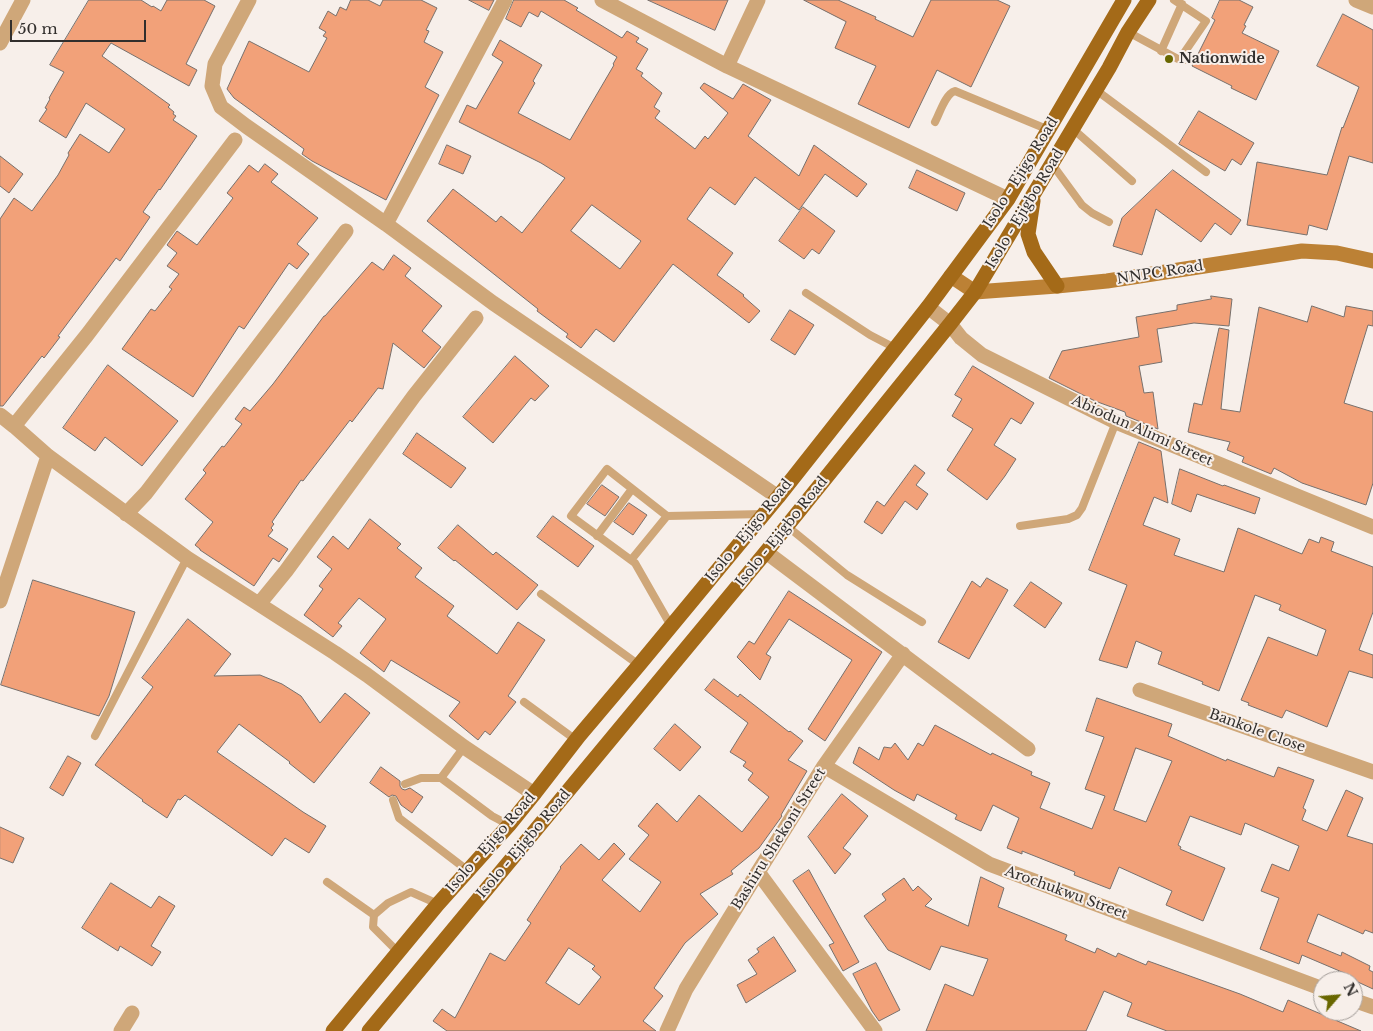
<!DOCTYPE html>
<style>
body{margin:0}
#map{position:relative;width:1373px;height:1031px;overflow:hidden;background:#f7efea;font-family:"Libre Baskerville",serif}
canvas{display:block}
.north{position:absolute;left:1313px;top:971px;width:50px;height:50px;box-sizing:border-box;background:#f7efea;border:1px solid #a8a29e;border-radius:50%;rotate:63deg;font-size:14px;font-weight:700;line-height:20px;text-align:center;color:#322f2d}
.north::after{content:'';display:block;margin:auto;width:18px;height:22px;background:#696700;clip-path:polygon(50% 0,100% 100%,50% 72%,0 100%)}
.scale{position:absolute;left:10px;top:20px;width:136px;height:22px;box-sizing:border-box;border:2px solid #322f2d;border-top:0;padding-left:6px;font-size:15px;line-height:18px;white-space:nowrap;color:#322f2d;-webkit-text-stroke:4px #f7efea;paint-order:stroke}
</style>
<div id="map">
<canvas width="1373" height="1031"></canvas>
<div class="north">N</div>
<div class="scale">50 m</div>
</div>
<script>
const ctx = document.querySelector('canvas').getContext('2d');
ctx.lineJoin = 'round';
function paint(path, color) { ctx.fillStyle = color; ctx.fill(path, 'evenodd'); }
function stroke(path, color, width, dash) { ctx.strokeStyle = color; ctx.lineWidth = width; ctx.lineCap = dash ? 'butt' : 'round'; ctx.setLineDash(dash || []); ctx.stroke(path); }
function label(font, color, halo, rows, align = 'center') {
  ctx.font = font + ' "Libre Baskerville",serif'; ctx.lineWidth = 4; ctx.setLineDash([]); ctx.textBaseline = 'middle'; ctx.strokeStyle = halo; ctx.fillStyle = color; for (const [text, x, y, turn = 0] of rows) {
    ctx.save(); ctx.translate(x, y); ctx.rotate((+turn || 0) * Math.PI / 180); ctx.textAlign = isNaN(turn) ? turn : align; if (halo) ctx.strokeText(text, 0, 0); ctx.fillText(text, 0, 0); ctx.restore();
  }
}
const building = new Path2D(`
 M89,0h52l11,7 1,-1 8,5 6,-11h37l11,6 -29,58 11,6 -8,16 -78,-43 -9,13 68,49 -2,2 6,5 -1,2 3,2 -3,4 24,16 -37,54 -1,-1 -16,23 7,5 -30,44 -4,-3 -58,78 2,1 -16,21 -2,-2 -39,50h-3v-187l14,-21 18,13 26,-36 11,-20 -1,-2 12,-19 29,19 16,-24 -39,-26 -20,35 -27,-17 8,-12 -2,-1 5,-9 -1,-1 15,-26 -14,-7z
 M351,0h17l12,6 3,-6h38l16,8 -11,22 3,1 -5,11 19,10 -18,35 14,8 -53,105 -74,-39 -10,-7 2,-5 -70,-51 -7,-9 22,-48 60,31 18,-34 -4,-2 3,-4 -7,-4 9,-17 8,5 4,-9 6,3z
 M469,0h25l-5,10z
 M514,0h50l14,8 -2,2 46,28 5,-7 12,7 -3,4 12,7 -12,20 7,4 -2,3 21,17 -8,14 6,4 -5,7 40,31 10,-13 3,3 20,-26 -28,-25 4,-5 29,16 10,-15 28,16 -23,36 51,40 15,-31 53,39 -10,13 -32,-23 -26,36 -44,-33 -20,28 -25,-18 -23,32 46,34 -16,22 27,20 -1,1 17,15 -11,12 -76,-59 -59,78 -18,-13 -15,19 -15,-11 2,-3 -31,-23 1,-2 -111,-88 26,-32 43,33 5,-6 21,17 43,-55 -24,-15 -82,-41 8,-17 9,4 27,-47 -11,-7 8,-15 42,25 -9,16 2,2 -17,30 52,27 44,-75 -1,-1 4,-7 -76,-46 -3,6 -9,-5 -8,15 -15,-8zM592,205l49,36 -21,28 -49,-38z
 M648,0h80l-13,30z
 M804,0h34l38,17 -1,2 38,18 18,-37h66l13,6 -39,81 -34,-17 -28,58 -51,-24 18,-38 -41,-18 11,-26z
 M1220,0h19l14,7 -9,18 2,1 -4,7 37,18 -23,49 -25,-12 1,-2 -40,-20 23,-46 -3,-2z
 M1343,14l30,16v133l-24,-7 -22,74 -18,-5 -2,10 -60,-10 10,-63 70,13 15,-48 1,1 16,-41 -42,-21z
 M1199,111l55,32 -13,22 -9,-6 -7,12 -46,-27z
 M447,145l24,11 -8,18 -24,-10z
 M0,156l23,18 -14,19 -9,-7z
 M265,164l13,10 -7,8 47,36 -21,26 12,10 -12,15 -8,-6 -45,66 -5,-3 -46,71 -71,-48 29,-40 4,2 17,-22 -3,-2 10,-13 -12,-8 10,-13 -10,-8 10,-14 20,14 36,-47 -6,-5 22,-28 9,7z
 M917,170l48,23 -8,18 -48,-23z
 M1173,170l68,50 -10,15 -16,-12 -14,19 -45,-33 -14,46 -29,-9 9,-28z
 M803,207l32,24 -16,23 -7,-5 -8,10 -25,-18z
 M394,255l17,13 -6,8 37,30 -20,25 19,16 -17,21 -31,-25 -10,46 -5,-1 -26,34 -2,-2 -47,61 -2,-1 -29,42 2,2 -3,4 2,2 -5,6 20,13 -9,13 -6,-4 -19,28 -54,-36v-1l-5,-4 18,-23 -28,-23 21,-26 -3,-3 19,-24 2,1 18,-23 -7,-5 9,-12 6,4 23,-27 51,-68h1l47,-54 11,8z
 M1211,296l21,3 -3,27 -35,-3 -37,6 5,33 -23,4 5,27 9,-1 5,37 -32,-13 -1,-4 -30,-11 -46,-23 13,-27 77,-14 -3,-20 41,-7v-5l34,-6z
 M1312,306l32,11 2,-11 27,5v15l-5,-1 -24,78 29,9v71l-7,22 -64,-22 -28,-15 -3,6 -29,-12 2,-5 -17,-7 3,-8 -42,-10 6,-29 8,2 17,-77 10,2 -8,79 19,3 19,-105 48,15z
 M790,310l24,15 -19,30 -24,-15z
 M515,356l34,30 -14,15 -4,-3 -38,45 -30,-26z
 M108,365l70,56 -36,45 -37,-29 -10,14 -32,-23z
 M973,366l61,37 -13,21 -10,-6 -17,27 22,14 -11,17 -18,24 -40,-30 26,-41 -21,-13 10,-17 -7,-4z
 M417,433l49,35 -15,20 -48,-34z
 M1139,442l22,9 7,52 -14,-6 -11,28 37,14 -6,16 50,17 14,-44 64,26 7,-15 10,4 2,-6 13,5 -3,9 42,16v45l-14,38 14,5v23l-24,-7 -22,56 -41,-17 -4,8 -34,-13 1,-2 -8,-3 27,-63 49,19 9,-26 -47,-20 2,-5 -26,-10 -36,96 -17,-7 1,-2 -45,-18 4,-12 -26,-11 -9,27 -28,-8 28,-75 -38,-15z
 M915,465l10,8 -9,12 12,9 -11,16 -12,-9 -23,33 -18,-12 13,-21 7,5z
 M1180,469l43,17 1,-1 36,13 -5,16 -58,-20 -6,18 -19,-8z
 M602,485l17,12 -14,19 -18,-12z
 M629,503l18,12 -14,20 -19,-13z
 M553,516l41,30 -16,21 -41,-30z
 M370,519l31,25 -4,4 25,20 -7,9 39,29 -7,10 50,38 21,-32 27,18 -37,56 8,6 -26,33 -5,-4 -7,9 -29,-24 11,-14 -69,-42 -7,12 -24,-19 26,-34 -27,-21 -21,25 4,3 -9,11 -29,-22 19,-26 -4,-3 13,-17 -15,-12 16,-21 15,13z
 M458,525l35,30 3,-3 42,33 -21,25 -62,-50 -1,1 -16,-13z
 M987,578l21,12 -39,69 -31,-17 34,-61 8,6z
 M33,580l102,32 -26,84 -10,20 -98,-31z
 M1031,582l31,21 -17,25 -31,-22z
 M789,591l93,61 -57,89 -17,-12 44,-69 -63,-41 -23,35 5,3 -11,23 -23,-23 12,-16 5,3z
 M188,619l43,35 -17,22 46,-1 22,9 19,12 19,27 25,-30 25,20 -56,70 -25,-20 1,-1 -51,-38 -22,28 86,60 23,14 -17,27 -24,-15 -13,18 -87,-61 -5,5 -2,-1 -11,19 -25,-17 1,-1 -48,-35 58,-78 -11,-9z
 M714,679l24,18 2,-3 49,38 1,-1 13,10 -15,19 19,11 -26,44 1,1 -23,32 -28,23 2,3 -33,20 18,20 -33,29 -31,45 9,8 -20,25 13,10h-209l-14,-10 9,-12 13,9 35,-65 15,8 26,-38 -4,-3 34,-52 -1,-1 21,-23 18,16 15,-17 11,11 -23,26 38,32 21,-30 -32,-23 20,-24 -11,-9 19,-23 20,19 22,-27 43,37 27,-35 -21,-17 5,-7 -10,-7 3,-4 -16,-10 18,-29 -43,-33zM569,948l26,18 -3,3 9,8 -22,28 -33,-22z
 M1097,698l75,26 -4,12 58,25 1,-2 47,18 4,-10 36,13 -11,28 3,2 -4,10 25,11 19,-41 17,8 -16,38 26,8v89l-8,-3 -2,4 -45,-20 -11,28 34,14 1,-4 28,14 -1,4 4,2v17l-26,-12 2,-2 -47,-20 -3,9 -39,-15 19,-51 -18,-7 11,-27 17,7 10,-25 -54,-23 -4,12 -51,-19 -12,29 3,2 -1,2 45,19 -22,53 -37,-16 6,-14 -53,-24 -9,22 -36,-14 1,-3 -53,-21v3l-15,-6 12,-30 -26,-13 -12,26 -26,-12 2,-4 -40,-21 -3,7 -20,-11 -41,-27 6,-16 20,13 5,-13 7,1 4,-5 13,17 10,-17 5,3 12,-21 56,30 1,-2 40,19 -1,3 19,8 -10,25 52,21 13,-33 -20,-7 19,-52 -18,-6zM1136,748l36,13 -26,61 -32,-12z
 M675,724l26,23 -21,24 -26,-22z
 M68,756l13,7 -18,33 -13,-8z
 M381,767l19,14v5l2,3 3,1 5,-2 13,9 -11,16 -11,-8 -5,-9 -4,-1 -3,2 -19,-14z
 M842,794l26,22 -25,32 8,6 -16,20 -27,-37z
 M0,827l24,11 -11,25 -13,-5z
 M809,870l50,92 -16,9 -14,-26 5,-2 -41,-62z
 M981,877l23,11 -6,19 69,28 -2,5 30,13 2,-5 19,9 2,-4 28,12 2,-4 92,33 43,18 5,-12 73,31h-194l-40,-15 5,-13 -28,-12 -18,40h-160l19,-47 28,12 15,-37 -47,-13 -11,24 -42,-20 -24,-34 22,-16 -4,-6 22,-16 9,13 5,-5 14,13 -7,7 43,20z
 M111,883l40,25 8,-12 16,10 -24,40 10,6 -9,14 -32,-20 -2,5 -36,-23z
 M774,937l22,34 -50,32 -9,-18 20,-11 -9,-14 11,-8 -2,-3z
 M876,963l24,47 -21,11 -7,-10 -19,-37z`);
const lane = new Path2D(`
 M1128,32l50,27 6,1v-7l22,-32 -32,-21
 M1161,51l21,-47
 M1096,90l110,82
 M935,122c5,-9 10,-28 20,-31l94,39
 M1073,129l59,52
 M1052,164l30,41 10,8 17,9
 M806,293l64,42 25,13
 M787,526l60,49 75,47
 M1020,526l48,-7 9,-4 5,-7 34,-86
 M597,536l35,-47
 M631,560l36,-44
 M541,594l98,71
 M671,626l-36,-63 -64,-47 36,-47 60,47 97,-2
 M524,702l52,38
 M95,736l92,-178
 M441,778l23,-31
 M405,784l16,-6h20l51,38 17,9
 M393,800l6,18 68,52
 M327,882l47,33
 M398,952l-25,-25 1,-12 14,-12 23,-11 27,12`);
const street = new Path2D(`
 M249,0l-34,64 -3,22 9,21 25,19 140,98 107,79 285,194
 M602,0l125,66 31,-66
 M1356,0l17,7
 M0,43l23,-43
 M727,66l281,133
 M235,140l-148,195 -73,91 34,30 139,102 148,95 32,22 97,72 70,47
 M386,224l119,-224
 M928,307l22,17 11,14 21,17 134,67 257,105
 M0,415l14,11
 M126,514l20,-21 200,-262
 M766,552l262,197
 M0,601l48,-145
 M259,604l27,-33 128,-175 62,-78
 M1140,690l233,82
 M824,766l165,98 334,125
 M758,872l117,159
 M1353,1000l20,7
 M121,1031l11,-18
 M667,1031l19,-42 72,-117 66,-106 79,-112`);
const secondary = new Path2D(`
 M951,276l24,16 82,-6 50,-5 195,-30 35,2 36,8`);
const primary = new Path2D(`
 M1033,201l-5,33 6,18 23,34
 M333,1031l105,-127 71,-79 25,-31 45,-58 60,-71 139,-168 150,-190 80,-108 116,-199
 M369,1031l397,-479 184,-228 25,-32 134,-224 19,-36 21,-32`);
const markers = [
 [1169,59,5,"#696700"]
];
const poiNames = [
 ["Nationwide",1179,59]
];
const streetNames = [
 ["Isolo - Ejigo Road",1021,173,-58],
 ["Isolo - Ejigbo Road",1025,209,-59],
 ["NNPC Road",1160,273,-9],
 ["Abiodun Alimi Street",1142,431,24],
 ["Isolo - Ejigo Road",749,531,-51],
 ["Isolo - Ejigbo Road",782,532,-51],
 ["Bankole Close",1257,731,20],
 ["Bashiru Shekoni Street",779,839,-58],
 ["Isolo - Ejigo Road",491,843,-49],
 ["Isolo - Ejigbo Road",524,844,-50],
 ["Arochukwu Street",1066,893,20]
];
paint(building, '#f2a179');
stroke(building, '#77706c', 1);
stroke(lane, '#cfa779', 8);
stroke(street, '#cfa779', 15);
stroke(secondary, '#bc8135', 15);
stroke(primary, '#a46a18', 15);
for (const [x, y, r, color] of markers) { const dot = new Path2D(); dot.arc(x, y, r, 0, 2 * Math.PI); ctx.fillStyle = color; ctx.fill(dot); stroke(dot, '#f7efea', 2); }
label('bold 14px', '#322f2d', '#f7efea', poiNames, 'left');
label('14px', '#322f2d', '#f7efea', streetNames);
</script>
